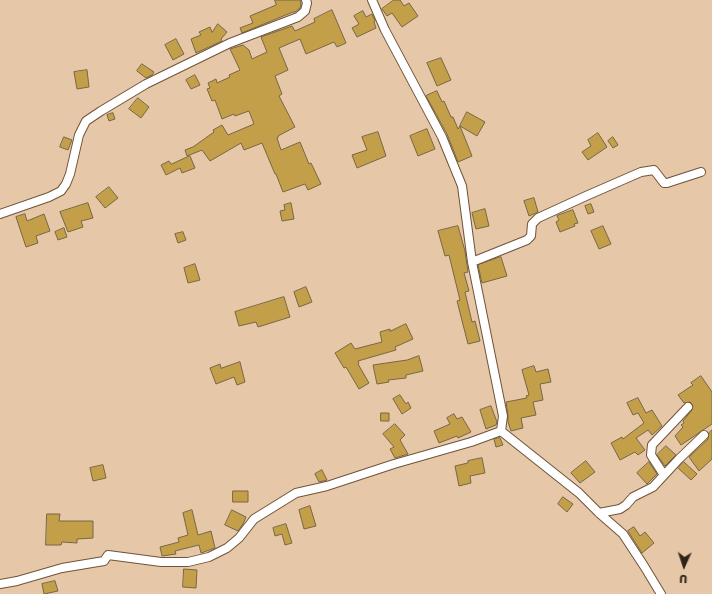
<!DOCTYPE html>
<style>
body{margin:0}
#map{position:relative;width:712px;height:594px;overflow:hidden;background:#e6c7a8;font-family:Rubik,sans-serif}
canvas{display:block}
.north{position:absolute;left:664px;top:546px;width:40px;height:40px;-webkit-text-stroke:3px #e6c7a8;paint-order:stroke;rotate:183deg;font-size:11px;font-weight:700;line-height:16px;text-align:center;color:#302418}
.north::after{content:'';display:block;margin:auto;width:14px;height:18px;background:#302418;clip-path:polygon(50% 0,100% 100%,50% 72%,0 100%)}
</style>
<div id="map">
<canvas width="712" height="594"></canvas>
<div class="north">U</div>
</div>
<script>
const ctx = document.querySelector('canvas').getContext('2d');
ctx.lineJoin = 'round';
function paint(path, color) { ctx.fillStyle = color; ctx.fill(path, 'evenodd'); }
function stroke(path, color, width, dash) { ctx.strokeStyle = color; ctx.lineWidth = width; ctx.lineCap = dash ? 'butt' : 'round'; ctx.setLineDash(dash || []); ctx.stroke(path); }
const building = new Path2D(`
 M275,0h25l1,4 -1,4 -5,4h-2l-51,21 -2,-5 13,-5 -3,-7 26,-11z
 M394,0h6l4,6 5,-3 9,13 -16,11 -10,-14 -5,3 -5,-7z
 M332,10l14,33 -9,4 -3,-5 -28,12 -6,-15 -21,9 9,22 -13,6 7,18 -3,2 16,31 -17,9v2h-1l4,12 19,-8 9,22 2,-1 10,21 -13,6 -3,-6 -22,8 -7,-18h-1l-13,-31 -18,7 -3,-7 -31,18 -8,-11 -15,6 -2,-6 8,-3 21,-15 -1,-2 9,-5 6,10 26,-11 -5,-13 -14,5 -1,-2 -12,5 -7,-19 -3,1 -5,-12 3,-1 -2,-5 8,-4 1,4 13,-6 -1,-2 11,-5 -10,-21 13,-4 6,5 3,9 15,-7 -6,-15 31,-11 3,5 20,-9 -1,-3z
 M363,11l3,6 6,-3 3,7 -1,1 2,6 -19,9 -5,-9 7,-4 -5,-8z
 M218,24l9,8 -6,7 1,2 -26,12 -5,-14 10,-4 -2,-3 11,-5 2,5z
 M176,39l8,15 -11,6 -8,-15z
 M441,58l10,22 -14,6 -10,-23z
 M142,64l12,8 -2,3 -6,3 -9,-7z
 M87,70l2,17 -12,2 -3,-17z
 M195,75l5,10 -9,4 -5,-9z
 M437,91l5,11 2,-1 7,16h2l5,12 2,-3 12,30 -14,6 -11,-28 -21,-38z
 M138,98l11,9 -8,11 -12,-9z
 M467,112l18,10 -8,14 -17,-10z
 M113,113l2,6 -6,2 -2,-6z
 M427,129l8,20 -17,7 -8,-20z
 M378,132l8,24 -29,12 -5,-13 15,-5 -5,-13z
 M598,133l9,14 -19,13 -6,-8 9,-6 -3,-6z
 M64,137l8,3 -4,10 -8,-3z
 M613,137l5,8 -5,3 -5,-7z
 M190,156l5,12 -13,5 -2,-5 -14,7 -5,-10 8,-4 2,3z
 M109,187l9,11 -13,10 -9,-11z
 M534,198l4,14 -9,4 -5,-15z
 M88,203l5,15 -12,3 2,6 -15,5 -8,-20z
 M291,203l3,16 -12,2 -2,-10 5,-1 -1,-5z
 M591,204l3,8 -6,2 -3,-8z
 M485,209l4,17 -13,3 -4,-16z
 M573,210l5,13 -4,1 1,2 -15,6 -4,-10 3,-2 -2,-4z
 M25,214l2,7 17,-7 6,17 -14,5 2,7 -12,4 -10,-30z
 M458,226l7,25 3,21 -4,1 5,18 -4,1 7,30 3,-1 5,20 -12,3 -11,-43 3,-1 -11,-45 -4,1 -7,-25z
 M603,226l8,18 -12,5 -8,-18z
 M64,228l3,9 -9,3 -3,-8z
 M183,232l3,8 -8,3 -3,-9z
 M501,257l6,19 -25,7 -4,-18z
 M195,264l5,16 -12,3 -4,-15z
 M306,287l6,15 -13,5 -5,-15z
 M284,297l6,20 -32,10 -2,-5 -17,4 -4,-14z
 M406,324l7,15 -18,8 1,3 -38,11 1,2 -1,1 11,19 -10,6 -13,-22 -2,1 -9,-15 16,-10 4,6 27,-7 -2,-10 10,-3v2z
 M419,356l4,15 -17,4v3l-18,2 1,2 -12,2 -4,-19 34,-5z
 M240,362l5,20 -8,3 -3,-8 -18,7 -6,-16 10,-4 1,4z
 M534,366l2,6 12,-3 3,13 -11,2 3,16 -10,2 3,13 -15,3 2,10 -12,3 -3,-9v-7l-2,-13 21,-4 -1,-2 3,-1 -7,-25z
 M701,376l11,16v32l-31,21 -6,-9 8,-9 -2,-2 3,-2 -1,-2 9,-11 1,-4 -3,-4 -6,1 -6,-8 15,-10 -2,-2z
 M400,395l6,9 2,-2 3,6 -9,6 -9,-15z
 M638,398l8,15 6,-3 10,16 -10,9 -4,-5 -12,8 9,12 -7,5 -3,-3 -15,8 -9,-17 11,-6 1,2 21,-16 -6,-10 -5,2 -6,-12z
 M491,406l6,16 -1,3 -10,4 -6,-19z
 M381,413h8v8h-8z
 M454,414l3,5 5,-2 9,15 -13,6 -1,-2 -18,7 -5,-12 16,-7 -3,-6z
 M395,424l10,11 -5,5 8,14 -13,4 -5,-9 4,-2 -11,-13z
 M712,430v29l-13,12 -10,-14 19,-18 1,-6z
 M500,438l3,7 -7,2 -2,-8z
 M666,446l10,9 -11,11 -8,-11z
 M482,458l3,15 -15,3 1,7 -12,3 -4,-20 13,-3v-2z
 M586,461l9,11 -15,11 -9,-10z
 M649,462l8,12 -10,10 -10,-11z
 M684,462l13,12 -6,6 -13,-12z
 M103,465l3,13 -13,3 -3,-13z
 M322,470l5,10 -8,2 -4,-8z
 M233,491h15v11h-15z
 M563,497l10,7 -6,8 -9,-8z
 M310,506l6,20 -12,3 -5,-19z
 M192,510l6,25 13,-4 4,17 -14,5 -2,-8 -24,6 1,3 -14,2 -2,-9 19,-5 -1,-4 10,-3 -5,-22z
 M232,510l14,7 -3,7 -5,7 -13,-6z
 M47,514h13l-1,7h34v17l-16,1v4l-15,-1 -1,3h-15z
 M286,524l6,19 -7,2 -3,-11 -7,2 -2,-8z
 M634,527l6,9 5,-4 9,11 -12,10 -14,-22z
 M184,569l13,1 -1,18 -13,-1z
 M55,581l3,10 -14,3 -2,-10z`);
const street = new Path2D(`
 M372,0l13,30 57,107 20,49 10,76 31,154 -2,15
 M0,214l49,-17 12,-6 5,-7 4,-10 9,-39 7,-14 15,-10 45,-27 84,-41 68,-26 7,-6 2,-8 -1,-3
 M472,262l55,-22 4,-4 1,-12 6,-6 48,-22 55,-24 13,-2 10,13h3l34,-11
 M501,431l78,62 20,20 24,21 21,32 17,28
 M664,475l-13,-20 1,-10 36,-38
 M599,513l21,-4 6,-4 7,-8 20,-10 26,-28 25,-24
 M0,584l17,-3 45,-13 42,-7 4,-6 53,7h27l21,-5 18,-9 12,-10 15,-19 42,-26 31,-7 67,-22 77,-22 30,-11`);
paint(building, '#c49f4a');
stroke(building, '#776744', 1);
stroke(street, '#6f5338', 10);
stroke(street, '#fff', 8);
</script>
